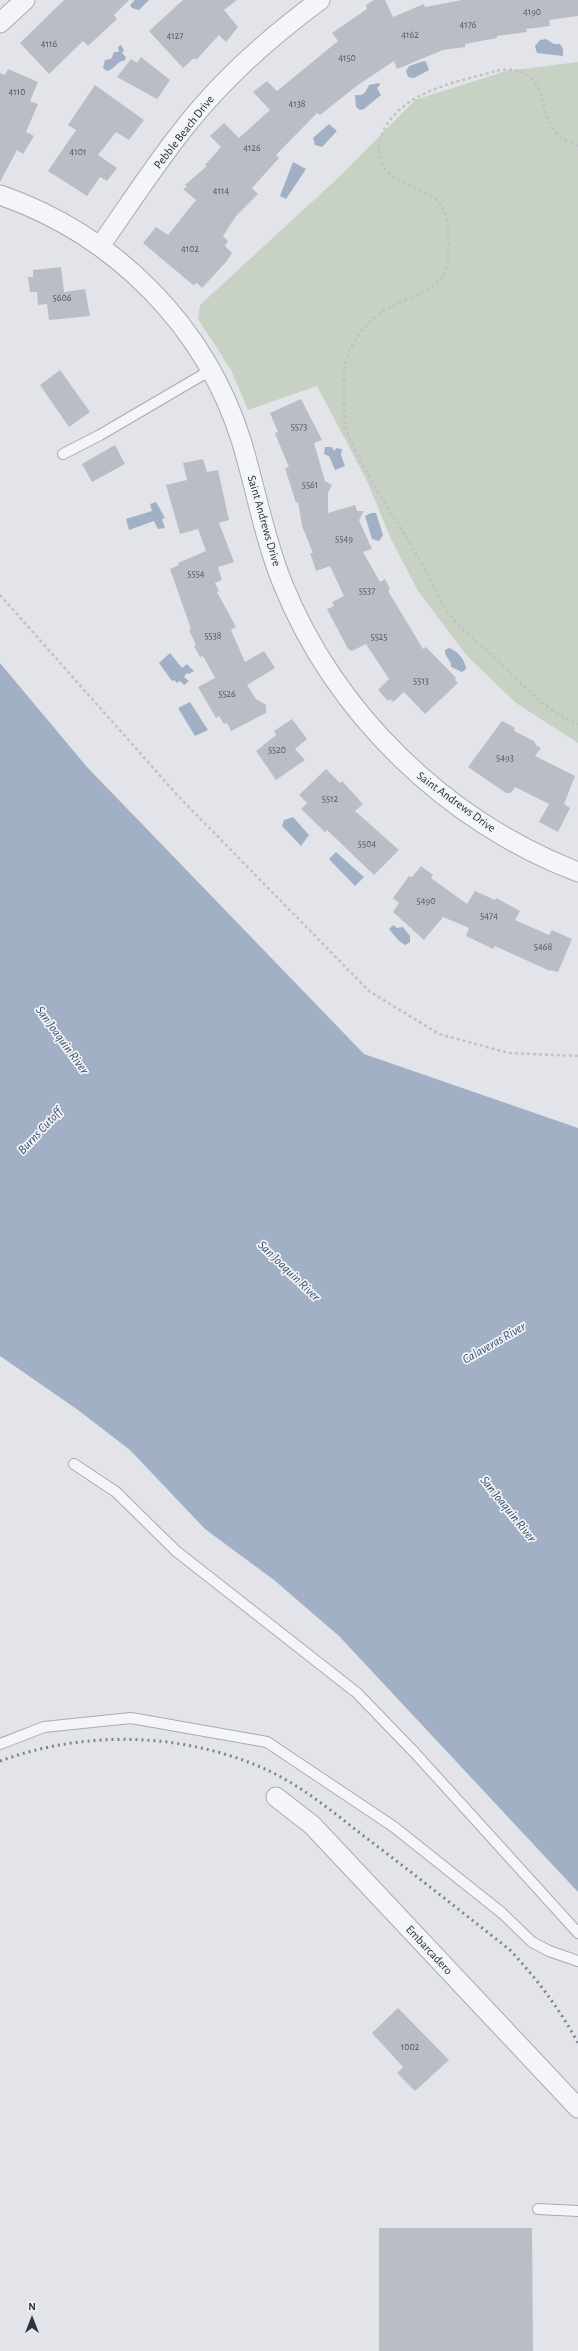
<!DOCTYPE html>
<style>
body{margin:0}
#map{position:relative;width:578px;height:2351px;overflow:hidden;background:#e2e4e9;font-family:"Alegreya Sans",sans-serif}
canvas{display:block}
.north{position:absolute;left:12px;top:2299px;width:40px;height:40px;-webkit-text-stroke:3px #f1f3f6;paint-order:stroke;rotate:0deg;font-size:11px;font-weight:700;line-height:16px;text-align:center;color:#2c323f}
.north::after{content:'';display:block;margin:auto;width:14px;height:18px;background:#2c323f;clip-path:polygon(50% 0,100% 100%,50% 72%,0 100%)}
</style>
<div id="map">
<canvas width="578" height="2351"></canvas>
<div class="north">N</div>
</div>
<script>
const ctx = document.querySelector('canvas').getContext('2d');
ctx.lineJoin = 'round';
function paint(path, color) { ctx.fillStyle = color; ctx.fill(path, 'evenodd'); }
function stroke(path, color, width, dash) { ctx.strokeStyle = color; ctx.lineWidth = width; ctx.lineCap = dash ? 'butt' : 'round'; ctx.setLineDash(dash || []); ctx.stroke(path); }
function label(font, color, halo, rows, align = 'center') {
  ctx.font = font + ' "Alegreya Sans",sans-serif'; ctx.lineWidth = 3.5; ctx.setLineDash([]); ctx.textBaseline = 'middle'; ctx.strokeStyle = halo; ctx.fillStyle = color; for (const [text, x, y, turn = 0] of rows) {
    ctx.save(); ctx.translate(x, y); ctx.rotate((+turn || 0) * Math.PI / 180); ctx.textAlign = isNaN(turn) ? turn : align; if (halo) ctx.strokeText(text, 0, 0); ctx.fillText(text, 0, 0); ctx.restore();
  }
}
const green = new Path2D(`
 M578,62v681l-62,-40 -49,-47 -49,-65 -27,-52 -24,-58 -50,-95 -69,24 -17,-40 -33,-51 2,-14 140,-129 75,-76 91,-29z`);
const water = new Path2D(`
 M135,0h14l-10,10 -7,-2 -2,-3z
 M546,39l8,5h6l3,5v7l-26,-3 -2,-7 5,-6z
 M121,45l3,5 -2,3 4,4 -1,3c-9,2 -10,9 -18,11l-4,-3 2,-8 6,-1 3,-7h5l-1,-5z
 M424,61l2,1 3,8 -15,8 -6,-1 -2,-6 3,-5z
 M379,83l1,2 -3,3 4,7 -17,14 -4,1 -4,-3 -1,-12c10,1 10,-2 14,-10z
 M329,124l8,7 -15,16 -7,-2 -2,-7z
 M293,162l13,7 -20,30 -6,-3z
 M325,447h6l4,4 1,-3 6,1 -1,6 4,11 -10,4 -6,-14 -5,-2z
 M156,502l9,16 -3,1 3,9 -7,1 -4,-8 -25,9 -3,-11 26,-8 -2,-7z
 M371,513h5l7,22 -4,6 -7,-2 -7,-23z
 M449,648c8,2 17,13 17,21l-4,3 -11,-5c1,-7 -7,-10 -6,-17z
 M170,653l12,15 5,-4 7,7 -5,3 -2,-1 -3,4 5,4 -5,4 -4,-4 -3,2 -3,-3 -2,1 -13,-18z
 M0,663l87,104 277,287 214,74v764l-239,-256 -65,-56 -69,-51 -75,-79 -52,-40 -78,-54z
 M190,702l18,28 -13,6 -17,-28z
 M293,817l16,18 -8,11 -19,-20 2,-6z
 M336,852l28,25 -9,9 -26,-27z
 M393,925l4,3 6,-1 7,9v6l-5,3 -7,-5 -9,-11z`);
const building = new Path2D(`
 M64,0h65l-15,15 3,4 -29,27 -5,-5 -34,33 -29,-31z
 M183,0h54l-13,10 14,17 -12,15 -7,-7 -23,25 -2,-2 -11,10 -34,-37z
 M374,0h11l8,17 31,-13 1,3 37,-7h116v16l-29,4 1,6 -24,3 1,3 -30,4v2l-32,6v3l-22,3 -46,19 -3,-8 -36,24 -38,30 -3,-2 -41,42 3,3 -27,30 6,6 -22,22 -13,20 5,5 -3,5 7,7 -5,8 -25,27 -5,-5 -4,2 -50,-42 13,-16 12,8 28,-35 -13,-11 4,-2 -2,-2 22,-19 -2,-1 16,-18 -11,-11 14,-13 15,15 31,-28 -17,-18 14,-11 10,10 61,-50 -6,-8 35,-24 -1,-4z
 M141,57l29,23 -13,19 -40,-22 14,-18 6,4z
 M8,69l30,13 -8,19 8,3 -12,28 8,4 -11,18 -6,-4 -17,32v-109l5,2z
 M95,85l49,35 -15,20 -13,-8 -18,23 19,13 -10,13 -7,-4 -13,19 -39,-25 28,-41 -8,-5z
 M61,267l3,25 21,-3 5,27 -41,4 -2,-16 -9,1 -1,-13h-7l-2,-15h5v-7z
 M60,370l30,42 -21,15 -29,-42z
 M301,399l21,41 -8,3 11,38 7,4 -4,8v20l27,-8 2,6h7l-5,9 13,29 -9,3 17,30 5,-3 5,10 -2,2 35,58 3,-2 30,31 -1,2 3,3 -33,31 -21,-22 -11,10 -3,-3 -2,2 -10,-11 11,-11 -23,-35 -14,7 -4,-2 -21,-40 7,-3 -2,-4 12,-6 -14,-30 -14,5 -6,-18h3l-11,-27 -4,-24 -2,1 -11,-35 4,-1 -11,-26 -3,-8 3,-1 -8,-19z
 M115,445l10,19 -33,18 -10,-18z
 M203,459l4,13 11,-2 11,50 -10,3 15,39 -16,5 4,13 -7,3 4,8 -2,1 19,35 -5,3 14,32 19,-11 11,17 -28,17 9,14 10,6v8l-35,18 -4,-8 -3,1 -5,-8 -3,2 -18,-31 17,-9 -12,-22 -3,1 -6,-11 2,-1 -7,-15 2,-1 -21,-60 9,-4 -1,-2 28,-12 -8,-22 -18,5 -14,-49 21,-5 -4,-17z
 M292,719l15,20 -12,10 10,11 -29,20 -20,-29 20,-16 -2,-4z
 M502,721l13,7 -1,3 20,10 2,4 5,3 -6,8 40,20 -11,28 6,4 -12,24 -19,-10 10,-18 -34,-17 -4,6h-5l-38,-26z
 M326,769l14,14 2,-2 21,23 -8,7 44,39 -25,25 -47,-45 -2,2 -24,-23 6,-6 -8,-8z
 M421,866l12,9 -2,3 36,26 8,-13 20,9 1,-2 24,13 -5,9 34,15 3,-5 20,9 -14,33 -7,-2 -1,1 -55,-25 -2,3 -27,-13 3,-8 -26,-11 -19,23 -31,-28 6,-9 -6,-5 16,-22 3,1z
 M398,2008l51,52 -34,31 -18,-18 6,-6 -31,-34z
 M379,2228h153l1,123h-154z`);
const path = new Path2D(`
 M578,146c-8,-4 -16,-6 -21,-12 -22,-26 -6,-68 -57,-64 -42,12 -105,21 -120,70 -3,9 -1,22 5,29 15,18 44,19 57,37 8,12 8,54 3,67 -7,18 -49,28 -65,40 -16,11 -27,28 -34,47 -3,9 -3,62 1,71 17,46 53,91 75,134 11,19 17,38 32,55 13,14 29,26 43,40 25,24 48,51 81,64
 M0,595l179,202 190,194 70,43 70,19 69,3`);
const lane = new Path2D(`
 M63,454l37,-19 111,-65
 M74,1464l42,28 60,59 181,142 58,60 163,180
 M0,1744l44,-17 87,-9 136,24 127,85 108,86 30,29 17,9 29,10
 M538,2209l40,2`);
const street = new Path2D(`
 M0,23l25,-23
 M0,195c115,40 206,131 242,248 14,47 22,94 40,139 53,132 164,239 296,290
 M100,246c29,-41 57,-85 89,-124 36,-45 85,-88 131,-122
 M276,1797l36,28 266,283`);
const rail = new Path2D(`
 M0,1761c85,-31 182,-29 265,8 37,17 68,43 100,68 49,37 97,75 145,113 27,29 49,58 68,93`);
const numberNames = [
 ["4190",532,12],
 ["4176",468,25],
 ["4162",410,35],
 ["4127",175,36],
 ["4116",49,44],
 ["4150",347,58],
 ["4110",17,92],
 ["4138",297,104],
 ["4126",252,148],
 ["4101",78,152],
 ["4114",221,191],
 ["4102",190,249],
 ["5606",62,298],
 ["5573",299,427],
 ["5561",310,485],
 ["5549",344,539],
 ["5554",196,574],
 ["5537",367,591],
 ["5538",213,636],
 ["5525",379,637],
 ["5513",421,681],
 ["5526",227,694],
 ["5520",277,750],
 ["5493",505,758],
 ["5512",330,799],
 ["5504",367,844],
 ["5490",426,901],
 ["5474",489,916],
 ["5468",543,947],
 ["1002",410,2047]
];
const streetNames = [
 ["Pebble Beach Drive",184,132,-52],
 ["Saint Andrews Drive",264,521,74],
 ["Saint Andrews Drive",456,802,36],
 ["Embarcadero",429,1950,47]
];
const waterNames = [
 ["San Joaquin River",62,1040,54],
 ["Burns Cutoff",40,1131,-47],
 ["San Joaquin River",289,1271,44],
 ["Calaveras River",494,1343,-30],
 ["San Joaquin River",508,1509,51]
];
paint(green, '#c7d2c4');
paint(water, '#a1b0c4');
paint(building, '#babdc5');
stroke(lane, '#a8abb3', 12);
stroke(street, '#a8abb3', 21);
stroke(path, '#c0c2c8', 2.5, [3, 3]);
stroke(lane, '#f4f5f8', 10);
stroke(street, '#f4f5f8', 19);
stroke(rail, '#7d8391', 3, [2, 4]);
label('10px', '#505560', null, numberNames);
label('12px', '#2c323f', '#f1f3f6', streetNames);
label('italic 13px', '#3b4e6e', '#f1f3f6', waterNames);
</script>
